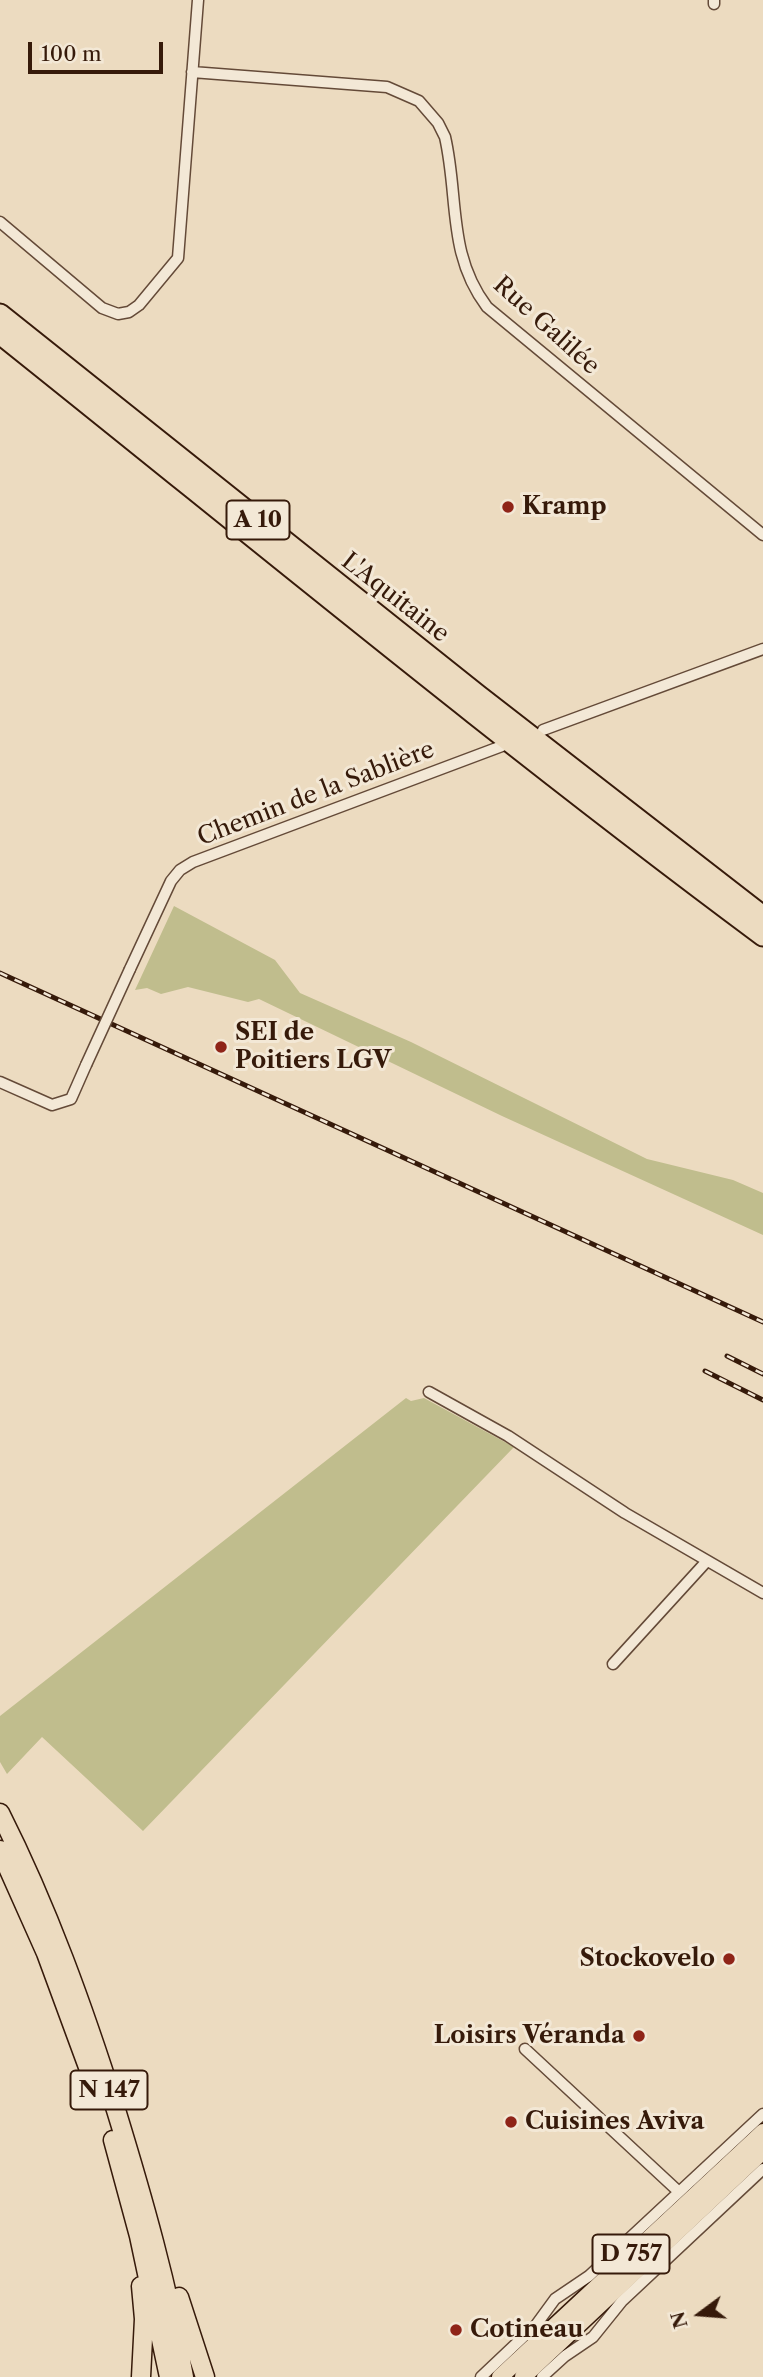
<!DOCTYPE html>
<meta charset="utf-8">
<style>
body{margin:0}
#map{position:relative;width:763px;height:2377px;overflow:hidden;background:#ecdbc0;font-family:"Libre Caslon Text",serif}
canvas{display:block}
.north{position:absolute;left:665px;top:2279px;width:70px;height:70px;-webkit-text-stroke:5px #f3e8d6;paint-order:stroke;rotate:254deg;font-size:19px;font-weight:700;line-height:28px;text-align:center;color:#361a0a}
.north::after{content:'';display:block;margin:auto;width:24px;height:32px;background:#361a0a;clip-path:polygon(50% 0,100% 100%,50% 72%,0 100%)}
.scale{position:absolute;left:28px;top:42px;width:135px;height:32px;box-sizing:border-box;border:4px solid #361a0a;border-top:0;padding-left:9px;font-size:21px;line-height:24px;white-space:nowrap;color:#361a0a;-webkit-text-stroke:5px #f3e8d6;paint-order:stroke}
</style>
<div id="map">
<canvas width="763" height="2377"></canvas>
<div class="north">N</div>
<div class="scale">100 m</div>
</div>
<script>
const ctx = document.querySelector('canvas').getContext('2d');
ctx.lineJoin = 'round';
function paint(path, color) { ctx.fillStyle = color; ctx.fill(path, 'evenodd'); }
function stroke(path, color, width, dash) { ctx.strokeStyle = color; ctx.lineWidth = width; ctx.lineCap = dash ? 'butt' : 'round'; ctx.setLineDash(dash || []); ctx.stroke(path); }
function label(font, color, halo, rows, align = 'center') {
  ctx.font = font + ' "Libre Caslon Text",serif'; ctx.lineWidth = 6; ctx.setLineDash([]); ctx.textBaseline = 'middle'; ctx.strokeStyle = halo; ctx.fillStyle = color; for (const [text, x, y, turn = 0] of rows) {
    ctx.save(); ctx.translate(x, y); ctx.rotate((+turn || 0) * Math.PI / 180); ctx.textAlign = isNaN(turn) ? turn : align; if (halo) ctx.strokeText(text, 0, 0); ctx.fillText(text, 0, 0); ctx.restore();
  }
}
const green = new Path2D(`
 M174,906l101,54 25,33 111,49 236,117 86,21 30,13v42l-261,-119 -243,-117 -11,3 -60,-15 -27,7 -14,-6 -12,2z
 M406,1398l5,3 13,-3 90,49 -371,384 -101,-94 -35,37 -7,-12v-46z`);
const minor = new Path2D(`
 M714,4v-4
 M192,72l195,15 32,14 19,22 7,14c14,61 2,117 42,170l276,228
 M0,222l102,86 16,6 11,-2 10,-7 39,-47 20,-258
 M543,730l220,-81
 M130,969l41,-88 9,-11 13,-8 309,-116
 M0,1082l52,23 19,-6 15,-34
 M429,1392l79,44 117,77 138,80
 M613,1664l93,-102
 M525,2049l154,143
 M481,2377l55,-52 19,-26 34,-23 174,-162
 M542,2377l23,-21 28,-19 29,-36 141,-132`);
const primary = new Path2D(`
 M500,2377l263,-245
 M523,2377l240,-226`);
const trunk = new Path2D(`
 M0,1813c48,95 84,196 116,297 27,88 52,176 68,267
 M0,1850l46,103 53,144
 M113,2140l26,96 30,141
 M141,2286l3,33 -3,58
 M179,2297l26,80`);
const motorway = new Path2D(`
 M0,314l478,381 285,221
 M0,334c253,202 503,409 763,602`);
const rail = new Path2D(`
 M0,973l763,349
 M727,1356l36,18
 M705,1371l58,29`);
const minorBridge = new Path2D(`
 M86,1065l44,-96`);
const markers = [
 [508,507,7,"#8f2418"],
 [221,1047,7,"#8f2418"],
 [729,1959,7,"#8f2418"],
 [639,2036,7,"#8f2418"],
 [511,2122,7,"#8f2418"],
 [456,2330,7,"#8f2418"]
];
const shields = [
 [258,520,63],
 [109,2090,77],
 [631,2254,77]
];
const shieldNames = [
 ["A 10",258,520],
 ["N 147",109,2090],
 ["D 757",631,2254]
];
const streetNames = [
 ["Rue Galilée",546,326,42],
 ["L'Aquitaine",395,598,38],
 ["Chemin de la Sablière",316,794,-21]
];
const poiNames = [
 ["Kramp",522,507],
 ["SEI de",235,1033],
 ["Poitiers LGV",235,1061],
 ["Stockovelo",715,1959,"right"],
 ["Loisirs Véranda",625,2036,"right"],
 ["Cuisines Aviva",525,2122],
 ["Cotineau",470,2330]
];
paint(green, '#c0bd8d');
stroke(minor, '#644a38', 13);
stroke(primary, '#361a0a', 19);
stroke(trunk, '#361a0a', 21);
stroke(motorway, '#361a0a', 23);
stroke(minor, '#f3e8d6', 10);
stroke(primary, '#ecdbc0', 16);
stroke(trunk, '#ecdbc0', 18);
stroke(motorway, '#ecdbc0', 19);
stroke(rail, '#361a0a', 5);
stroke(rail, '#f3e8d6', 2.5, [8]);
stroke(minorBridge, '#644a38', 13, []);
stroke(minorBridge, '#f3e8d6', 10);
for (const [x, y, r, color] of markers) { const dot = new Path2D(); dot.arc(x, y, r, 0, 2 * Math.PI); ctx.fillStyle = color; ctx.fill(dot); stroke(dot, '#f3e8d6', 2.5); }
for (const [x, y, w] of shields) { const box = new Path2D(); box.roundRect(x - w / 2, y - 19.5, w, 39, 5); ctx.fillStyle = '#f3e8d6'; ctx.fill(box); stroke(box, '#361a0a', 2); }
label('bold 23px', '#361a0a', null, shieldNames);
label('24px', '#361a0a', '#f3e8d6', streetNames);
label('bold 24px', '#361a0a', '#f3e8d6', poiNames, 'left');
</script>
